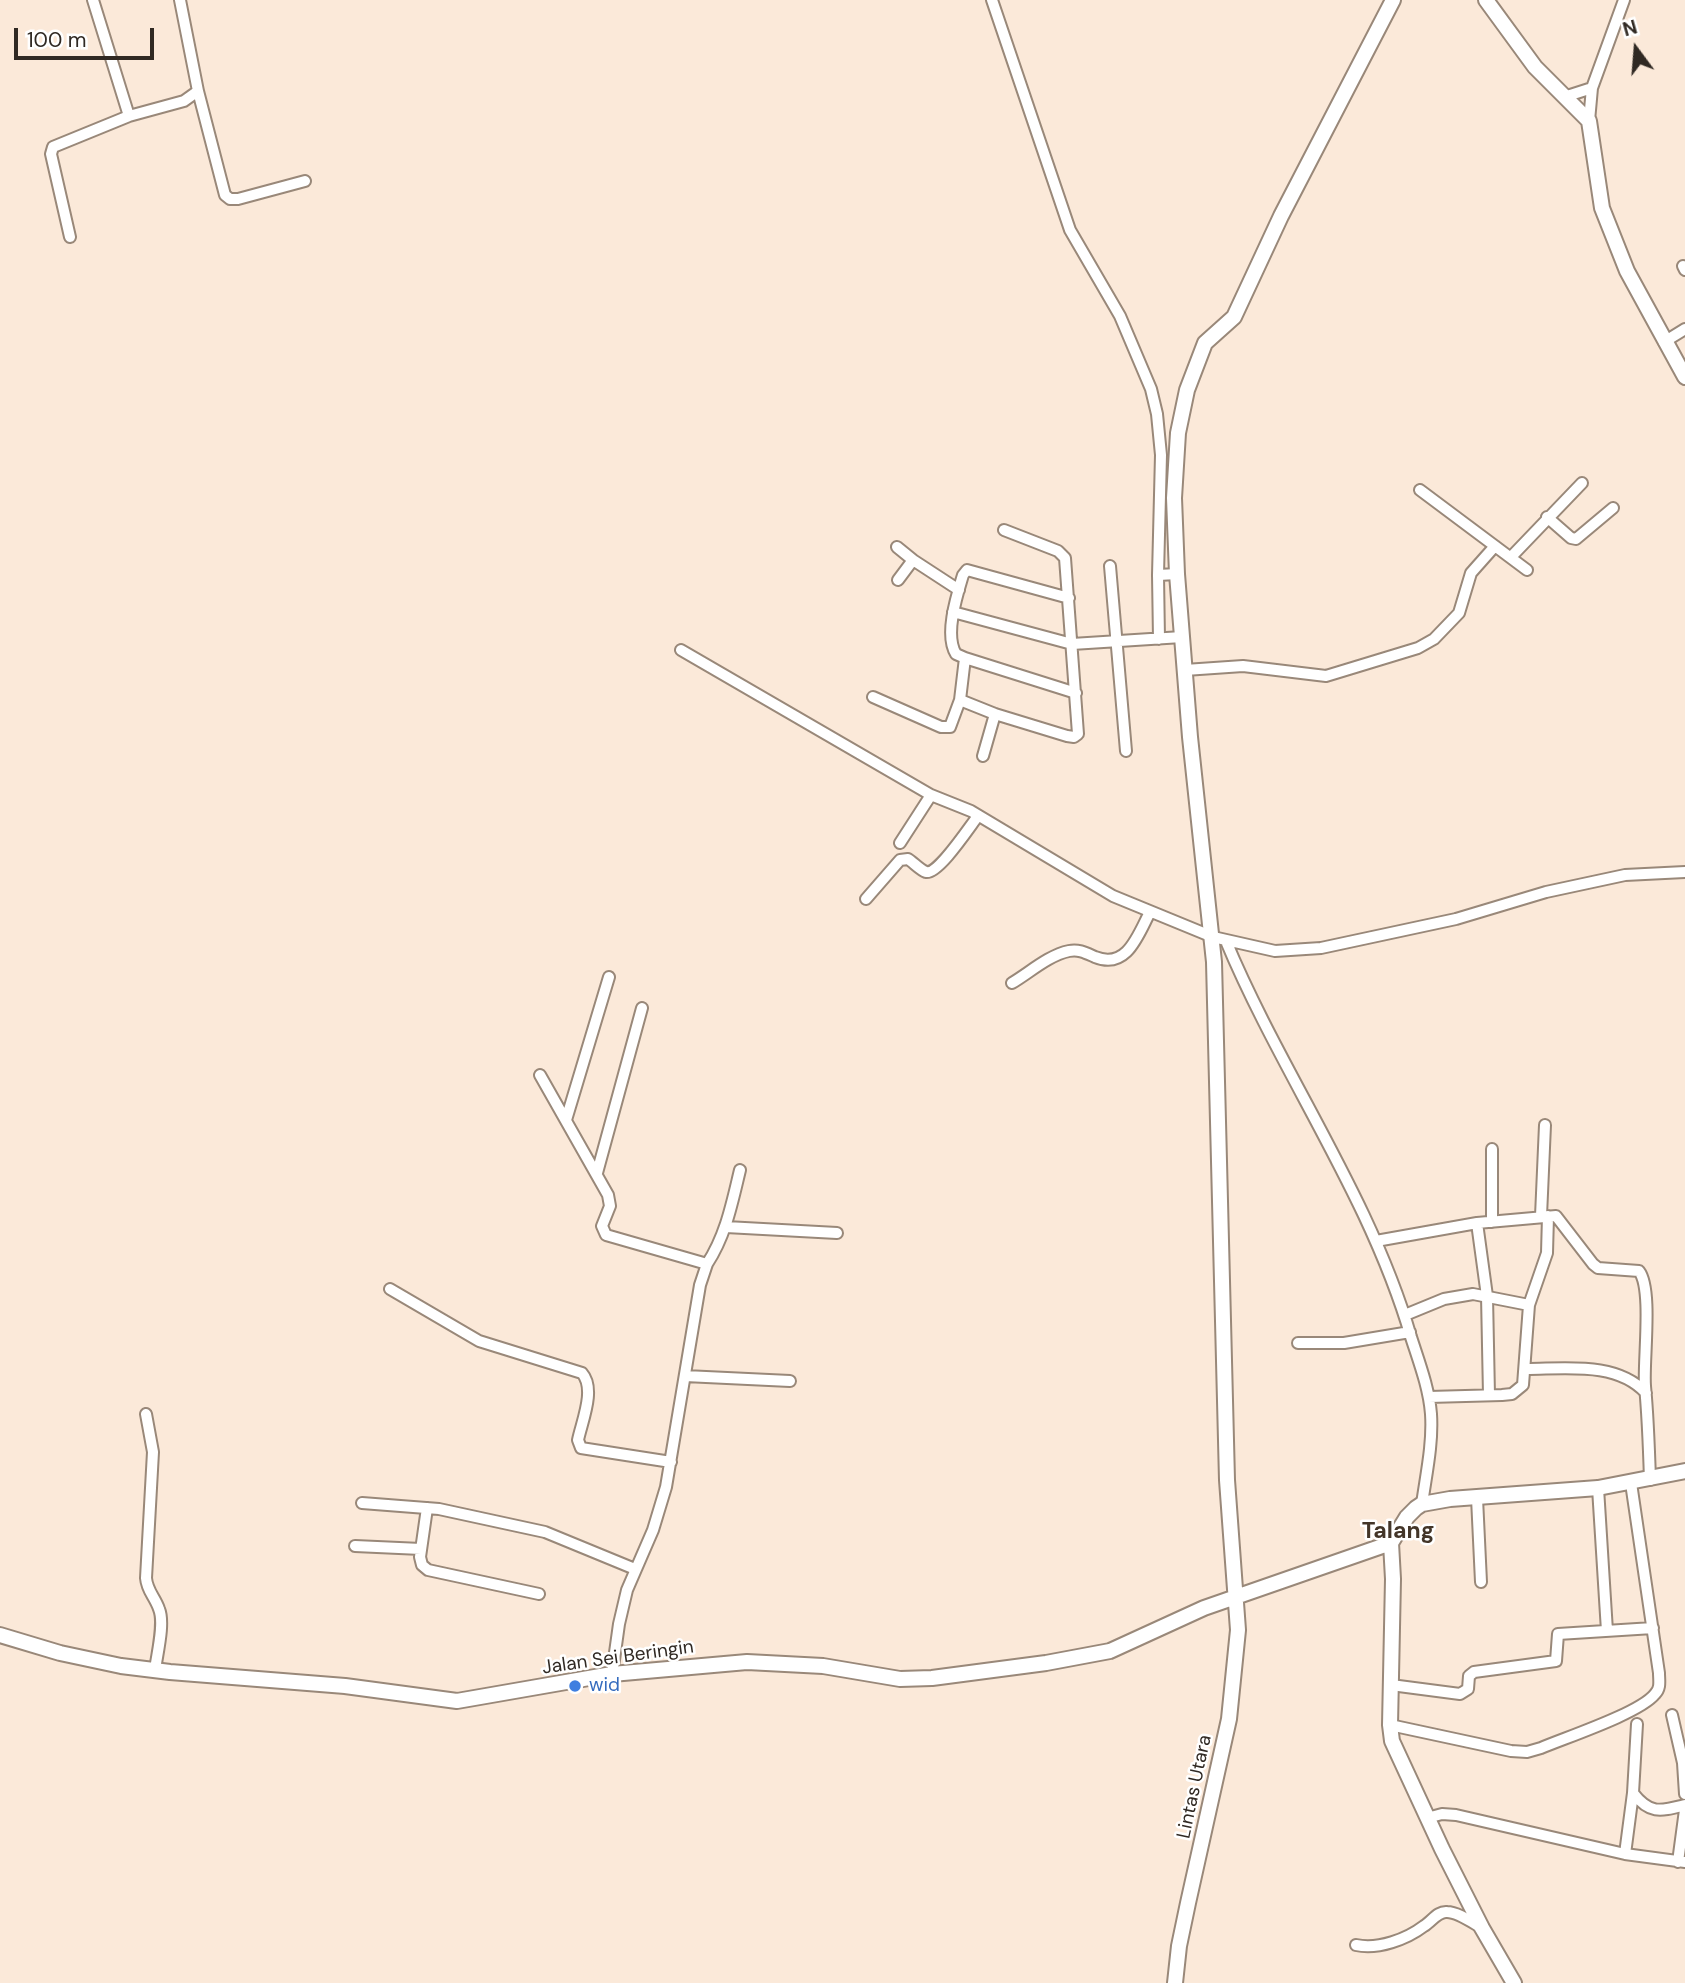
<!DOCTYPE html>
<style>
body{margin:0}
#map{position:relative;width:1685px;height:1983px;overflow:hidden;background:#fbe9d9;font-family:"DM Sans",sans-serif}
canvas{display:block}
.north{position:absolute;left:1601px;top:14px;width:70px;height:70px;-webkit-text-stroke:5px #fff;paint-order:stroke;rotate:344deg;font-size:19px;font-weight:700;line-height:28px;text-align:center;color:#302923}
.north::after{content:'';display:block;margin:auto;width:24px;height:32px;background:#302923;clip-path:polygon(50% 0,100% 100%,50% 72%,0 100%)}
.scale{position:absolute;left:14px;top:28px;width:140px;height:32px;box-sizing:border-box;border:4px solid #302923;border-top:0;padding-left:9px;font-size:21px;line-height:24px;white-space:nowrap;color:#302923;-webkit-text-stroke:5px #fff;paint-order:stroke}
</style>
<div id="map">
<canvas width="1685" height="1983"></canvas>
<div class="north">N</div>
<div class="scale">100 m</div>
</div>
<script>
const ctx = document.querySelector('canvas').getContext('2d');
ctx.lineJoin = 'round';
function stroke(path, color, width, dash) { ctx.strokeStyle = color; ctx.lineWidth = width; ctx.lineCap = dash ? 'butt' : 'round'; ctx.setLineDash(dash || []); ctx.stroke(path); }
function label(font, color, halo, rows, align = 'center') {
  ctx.font = font + ' "DM Sans",sans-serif'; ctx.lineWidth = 5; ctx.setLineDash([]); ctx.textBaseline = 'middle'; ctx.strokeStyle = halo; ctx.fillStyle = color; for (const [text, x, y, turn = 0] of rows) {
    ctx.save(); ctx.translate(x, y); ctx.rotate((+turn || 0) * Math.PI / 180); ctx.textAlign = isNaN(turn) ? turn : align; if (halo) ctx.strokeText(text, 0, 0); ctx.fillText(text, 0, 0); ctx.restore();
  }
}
const minor = new Path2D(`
 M93,0l36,116
 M992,0l78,230 50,86 31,73 6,25 4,41 -3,120
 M198,91l27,104 5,4h8l67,-18
 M1564,97l28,-9
 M1589,121l3,-33 32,-88
 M70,237l-19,-83 2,-7 76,-31 55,-15 14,-10 -18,-91
 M1683,266l2,4
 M1664,342l21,-13
 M1420,490l107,80
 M1547,517l24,21 5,1 37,-31
 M897,547l16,13
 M1511,557l71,-74
 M1110,566l16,185
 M898,580l15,-20 46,30
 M1069,598l-102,-28 -4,5c-6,20 -19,60 -7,79l9,4 111,35
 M953,612l119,32 110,-7
 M1159,639l-1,-64 19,-1
 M681,650l250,145
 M1185,670l58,-4 83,10 92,-28 16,-9 25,-26 12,-40 24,-27
 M873,697l68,30h9l10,-27 5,-42
 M960,700l35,14 72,22 7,1 4,-3 -13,-176 -7,-7 -54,-21
 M983,756l12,-42
 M900,843l31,-48 40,16 142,85 100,41 62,14 46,-3 135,-29 90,-27 79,-17 60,-3
 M866,899l34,-39 8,-1c5,3 12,11 18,13 12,3 44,-46 52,-56
 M1226,941c56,134 144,255 185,396 8,25 18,51 20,77 2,30 -5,61 -9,90
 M1012,983c17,-10 37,-28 57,-32 10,-2 17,2 26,6 32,13 43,-22 55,-45
 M540,1075l68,120 2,11 -8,20 4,9 101,29 -7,21 -34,202 -13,43 -26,60 -8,34 -7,50
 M566,1120l43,-143
 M597,1173l45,-165
 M1541,1216l4,-91
 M1492,1222v-73
 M1477,1223l10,73 2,99
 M726,1227l111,6
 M1376,1241l101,-18 79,-7 37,48 5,4 41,3c14,18 4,90 6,115 3,31 4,62 5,94
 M707,1264c19,-29 25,-61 33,-94
 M390,1289l89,52 103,32c14,16 0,48 -4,67l3,8 90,14
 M1405,1315l39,-16 29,-5 56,11
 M1298,1343h46l66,-11
 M1526,1369c39,0 91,-8 120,24
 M685,1376l105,5
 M1429,1397l73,-2 10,-1 11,-9 6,-80 18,-52 1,-37
 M146,1414l7,38 -7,126c1,13 9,19 13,31 6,14 -2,45 -4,61
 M1598,1488l9,143
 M1477,1498l4,84
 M362,1503l77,6 106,23 90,37
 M427,1508l-7,49 2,8 6,5 111,24
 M355,1546l66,3
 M1391,1685l69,9 8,-5 1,-13 5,-4 82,-11 2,-27 95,-6
 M1672,1715l11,48 2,31
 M1390,1725l121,26 16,1 14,-4c26,-11 99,-35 114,-54 6,-6 4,-13 4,-21l-28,-190
 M1633,1793c17,22 28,18 52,12
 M1427,1818l15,-4 14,1 169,39 60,8
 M1625,1854l8,-61 4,-69
 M1678,1862l7,-52
 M1356,1945c22,5 51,-6 68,-19 8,-5 14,-15 23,-14 11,0 26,11 35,16`);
const tertiary = new Path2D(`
 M1486,0l49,67 54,54 13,87 25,63 58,106
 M0,1635l60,18 61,13 49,6 175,14 112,15 155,-27 135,-12 76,4 77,13 32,-1 114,-15 64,-12 94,-43 187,-65
 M1175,1983l4,-37 9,-43 41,-184 9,-89 -11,-150 -13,-518 -24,-225 -13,-163 -3,-76 4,-65 9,-43 18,-47 29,-26 47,-101 112,-216
 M1514,1983l-32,-55 -40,-79 -50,-108 -2,-16 3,-146 -2,-36 16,-26 9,-9 6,-4 28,-5 148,-11 87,-17`);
const markers = [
 [575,1686,7,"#3f7fe0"]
];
const streetNames = [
 ["Jalan Sei Beringin",618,1658,-8],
 ["Lintas Utara",1195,1787,-78]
];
const shopNames = [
 ["wid",589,1686]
];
const quarterNames = [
 ["Talang",1398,1532]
];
stroke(minor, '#998879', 14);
stroke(tertiary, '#998879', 18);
stroke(minor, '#fff', 10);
stroke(tertiary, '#fff', 14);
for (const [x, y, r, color] of markers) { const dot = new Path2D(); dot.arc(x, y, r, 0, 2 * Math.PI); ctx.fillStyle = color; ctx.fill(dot); stroke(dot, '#fff', 2.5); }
label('19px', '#302923', '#fff', streetNames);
label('19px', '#366cbe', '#fff', shopNames, 'left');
label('bold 23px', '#433528', '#fff', quarterNames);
</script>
